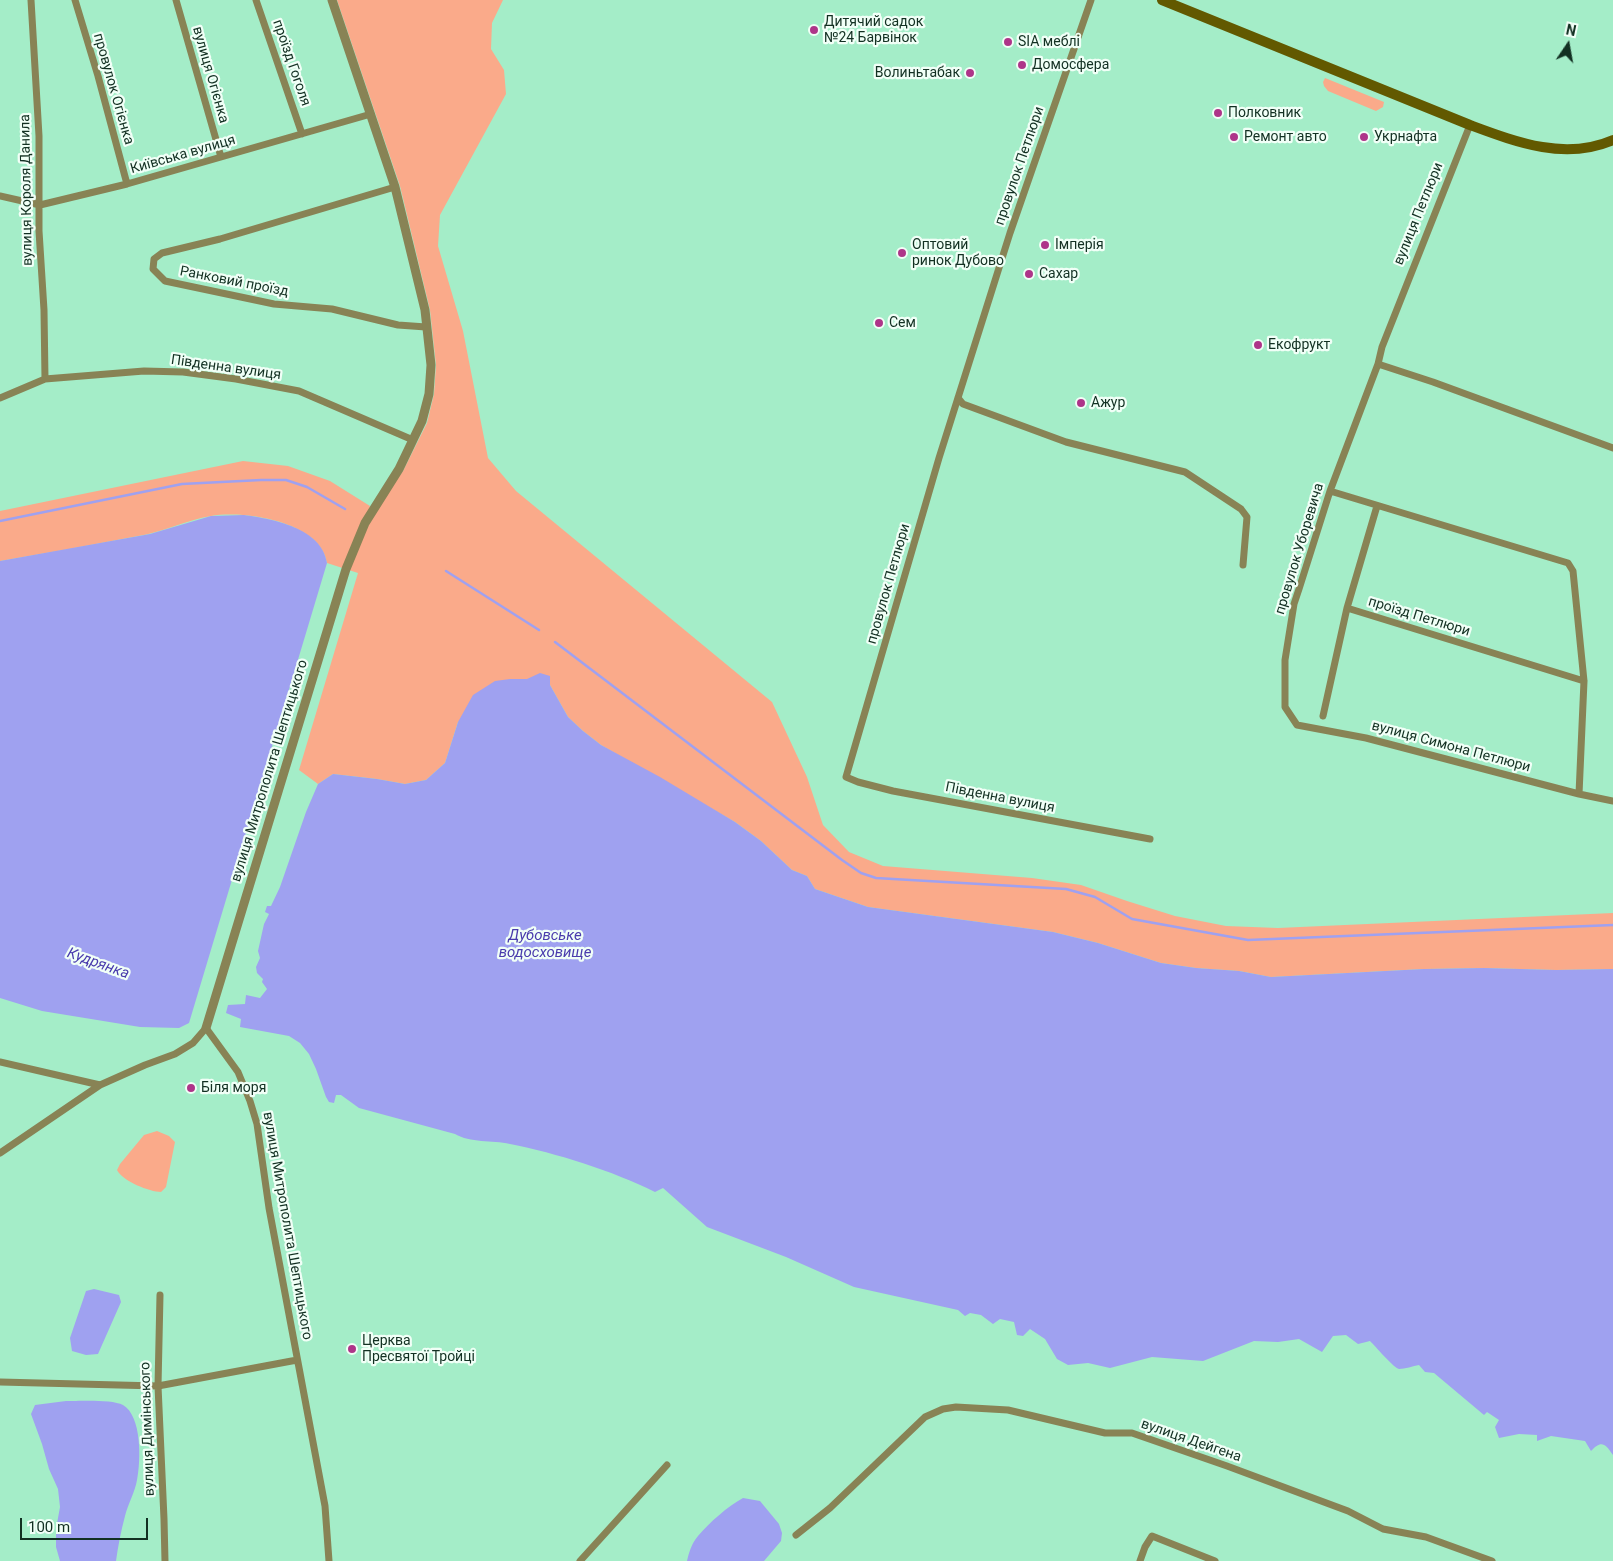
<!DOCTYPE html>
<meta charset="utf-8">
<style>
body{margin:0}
#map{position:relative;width:1613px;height:1561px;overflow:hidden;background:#a4edc8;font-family:Roboto,sans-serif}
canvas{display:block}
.north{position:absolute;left:1543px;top:20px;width:50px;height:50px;-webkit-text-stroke:4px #f1fff7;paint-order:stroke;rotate:12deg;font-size:14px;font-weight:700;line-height:20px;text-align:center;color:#123022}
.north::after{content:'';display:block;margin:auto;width:18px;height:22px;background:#123022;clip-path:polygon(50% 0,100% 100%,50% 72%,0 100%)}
.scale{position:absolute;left:20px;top:1518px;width:128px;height:22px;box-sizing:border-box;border:2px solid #123022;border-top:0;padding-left:6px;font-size:15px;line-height:18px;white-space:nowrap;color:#123022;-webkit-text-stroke:4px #f1fff7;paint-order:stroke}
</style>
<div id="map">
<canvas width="1613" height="1561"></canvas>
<div class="north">N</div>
<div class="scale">100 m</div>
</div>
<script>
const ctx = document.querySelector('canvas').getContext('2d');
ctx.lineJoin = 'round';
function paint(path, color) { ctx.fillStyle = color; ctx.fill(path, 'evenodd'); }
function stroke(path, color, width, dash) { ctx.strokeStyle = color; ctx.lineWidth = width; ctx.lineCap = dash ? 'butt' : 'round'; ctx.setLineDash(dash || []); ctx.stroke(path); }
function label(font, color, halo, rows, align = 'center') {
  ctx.font = font + ' Roboto,sans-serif'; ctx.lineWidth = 4.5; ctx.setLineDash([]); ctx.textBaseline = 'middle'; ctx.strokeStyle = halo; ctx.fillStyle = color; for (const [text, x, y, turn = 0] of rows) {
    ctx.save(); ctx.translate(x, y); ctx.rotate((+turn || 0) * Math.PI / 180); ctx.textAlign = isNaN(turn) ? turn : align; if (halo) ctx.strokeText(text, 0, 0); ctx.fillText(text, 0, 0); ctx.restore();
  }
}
const green = new Path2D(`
 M337,0h166l-11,23 -1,26 13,21 2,24 -66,121 -2,31 25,85 25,127 28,33 256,211 35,75 16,48 26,27 34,14 149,12 49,7 46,16 48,15 51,10 52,2 335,-15v56l-57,1 -72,-2 -60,1 -153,8 -32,-6 -43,-3 -35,-5 -63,-20 -45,-11 -185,-25 -53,-18 -8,-13 -15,-6 -31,-29 -26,-19 -134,-77 -18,-14 -15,-14 -18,-32v-9l-23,3h-17l-52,43 -13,41 -19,17 -21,4 -28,-5 -44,-5 -15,10 -19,-14 59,-197 -31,-10c-6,-41 -82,-53 -116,-47 -24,4 -48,16 -73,20 -46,9 -92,17 -138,25v-50l243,-50 45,5 42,15 40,25 -4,15 37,-50 24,-48 7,-29 2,-29 -6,-55 -30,-124z
 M1325,78l59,24 -1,5 -7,4 -48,-20 -4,-5 -1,-4z
 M157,1131l12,5 6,6 -9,45 -5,5c-11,0 -39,-11 -44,-22l3,-6 24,-29z`);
const water = new Path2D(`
 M244,515c29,4 78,13 83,48l-138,460 -10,5 -39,-1 -98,-16 -42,-13v-437l150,-27 61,-18z
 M540,673l10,3v9l18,32 15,14 18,14 59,32 75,45 26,19 31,29 15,6 8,13 53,18 185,25 45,11 63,20 35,5 43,3 32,6 153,-8 60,-1 72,2 57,-1v486c-8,-12 -12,-15 -22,-4l-6,-10 -34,-5 -14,5v-6l-18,-1 -20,4 -4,-11 4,-7 -12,-8 -3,3 -50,-42 -9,-1 -6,-7c-6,1 -14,4 -20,4 -5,-1 -24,-23 -29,-28l-12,3 -12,-9 -13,1 -11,16 -23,-13 -21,3 -24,-1 -51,20 -51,-4 -42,11 -22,-5 -20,2 -11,-6 -12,-20 -15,-10 -7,7 -6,-1 -3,-13 -14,-3 -7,5 -12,-9 -11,-2 -5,3 -7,-6 -104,-23 -68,-30 -79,-30 -44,-39 -8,4c-42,-21 -99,-39 -145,-48 -18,-4 -40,-1 -55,-10l-96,-26 -18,-13h-5l-2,8 -5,-1 -3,-5 -10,-28 -7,-15 -9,-11 -11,-7 -49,-9 1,-8 -15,-6 2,-8 17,-1 1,-9 14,3 7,-9 -5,-7 1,-3 -6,-6 -1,-6 4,-9 -2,-7 6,-27 5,-10 -4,-2 2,-6h4l9,-19 26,-75 12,-28 15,-10 44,5 28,5 21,-4 19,-17 13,-41 15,-27 22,-14 15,-2h17z
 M94,1289l25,6 2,7 -23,52 -12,1 -14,-4 -2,-13 16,-47z
 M66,1401c13,0 46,-2 57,4 19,11 18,56 14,75 -2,12 -9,24 -12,36 -4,15 -7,30 -9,45h-56l-4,-14v-18l4,-22 -2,-18 -9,-20 -7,-25 -11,-30 4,-9z
 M743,1498l17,3 19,23 3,9 -1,8 -17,20h-77c2,-9 5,-18 11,-25 11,-13 30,-30 45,-38z`);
const stream = new Path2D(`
 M0,521l182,-37 79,-4h25l21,7 38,22
 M446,571l93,59
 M555,642l287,218 19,13 15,5 190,11 29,8 37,22 116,21 365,-15`);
const minor = new Path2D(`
 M31,0l8,136v95l5,79 1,69
 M75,0l23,76 29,108
 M176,0l45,157
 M256,0l46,134
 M1091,0l-81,233 -71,225 -93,319 12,5 35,9 257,48
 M1470,125l-88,222 -4,17 -48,127 -31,98 -5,15 -9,56v47l12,18 69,13 213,56 34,7
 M395,187l-175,52 -58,14 -8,6 -1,10 12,12 109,23 58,5 66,16 28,2
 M0,196l40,9 87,-21 244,-70
 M1378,364l55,18 180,66
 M0,398l45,-19 99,-8 39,1 53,7 63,12 114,49
 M958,398l5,6 103,38 119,30 56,37 6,8 -4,48
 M1330,491l238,72 5,8 11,110 -5,113
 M1377,506l-30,102 237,73
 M1323,716l24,-108
 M0,1062l100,23
 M0,1153l100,-68 45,-20 30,-11 18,-11 13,-15 32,44 12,29 7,23 12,84 56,298 4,55
 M160,1295l-2,91 6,133 1,42
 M0,1382l158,4 139,-26
 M796,1535l34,-27 95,-91 18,-8 13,-2 52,3 97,23h27l95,33 121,45 35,18 43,8 66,24
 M580,1561l87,-96
 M1140,1561l5,-14 7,-11 63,25`);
const tertiary = new Path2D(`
 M206,1028l140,-459 19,-46 34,-54 23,-48 7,-27 2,-29 -6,-55 -30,-123 -63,-187`);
const secondary = new Path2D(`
 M1162,0l308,125c46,17 95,36 143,15`);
const markers = [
 [814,30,5,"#ae3589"],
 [1008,42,5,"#ae3589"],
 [1022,65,5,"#ae3589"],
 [970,73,5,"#ae3589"],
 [1218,113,5,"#ae3589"],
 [1234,137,5,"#ae3589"],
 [1364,137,5,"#ae3589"],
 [1045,245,5,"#ae3589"],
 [902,253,5,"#ae3589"],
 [1029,274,5,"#ae3589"],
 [879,323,5,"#ae3589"],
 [1258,345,5,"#ae3589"],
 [1081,403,5,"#ae3589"],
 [191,1088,5,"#ae3589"],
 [352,1349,5,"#ae3589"]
];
const poiNames = [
 ["Дитячий садок",824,22],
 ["№24 Барвінок",824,38],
 ["SIA меблі",1018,42],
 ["Домосфера",1032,65],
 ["Волиньтабак",960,73,"right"],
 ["Полковник",1228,113],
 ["Ремонт авто",1244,137],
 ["Укрнафта",1374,137],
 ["Оптовий",912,245],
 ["ринок Дубово",912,261],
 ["Імперія",1055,245],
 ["Сахар",1039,274],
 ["Сем",889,323],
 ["Екофрукт",1268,345],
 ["Ажур",1091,403],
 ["Біля моря",201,1088],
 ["Церква",362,1341],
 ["Пресвятої Тройці",362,1357]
];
const streetNames = [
 ["проїзд Гоголя",291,63,71],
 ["вулиця Огієнка",210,75,74],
 ["провулок Огієнка",113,89,74],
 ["Київська вулиця",183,155,-16],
 ["провулок Петлюри",1020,166,-71],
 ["вулиця Короля Данила",27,190,-91],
 ["вулиця Петлюри",1419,214,-68],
 ["Ранковий проїзд",234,282,11],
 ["Південна вулиця",226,368,8],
 ["провулок Уборевича",1300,549,-73],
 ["провулок Петлюри",889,584,-74],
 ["проїзд Петлюри",1419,617,17],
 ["вулиця Симона Петлюри",1451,747,15],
 ["вулиця Митрополита Шептицького",270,771,-73],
 ["Південна вулиця",1000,798,11],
 ["вулиця Митрополита Шептицького",287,1226,80],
 ["вулиця Димінського",148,1429,-92],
 ["вулиця Дейгена",1191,1441,19]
];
const waterNames = [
 ["Дубовське",545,936],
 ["водосховище",545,953],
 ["Кудрянка",98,964,20]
];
paint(green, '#faaa8a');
paint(water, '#9fa1f0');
stroke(stream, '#9fa1f0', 2.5);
stroke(minor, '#888355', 7);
stroke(tertiary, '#888355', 9);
stroke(secondary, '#625900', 10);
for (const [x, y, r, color] of markers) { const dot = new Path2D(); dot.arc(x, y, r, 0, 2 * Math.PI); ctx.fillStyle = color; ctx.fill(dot); stroke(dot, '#f1fff7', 2); }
label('14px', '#123022', '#f1fff7', poiNames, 'left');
label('14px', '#123022', '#f1fff7', streetNames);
label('italic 15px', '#4a3cad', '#f1fff7', waterNames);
</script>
